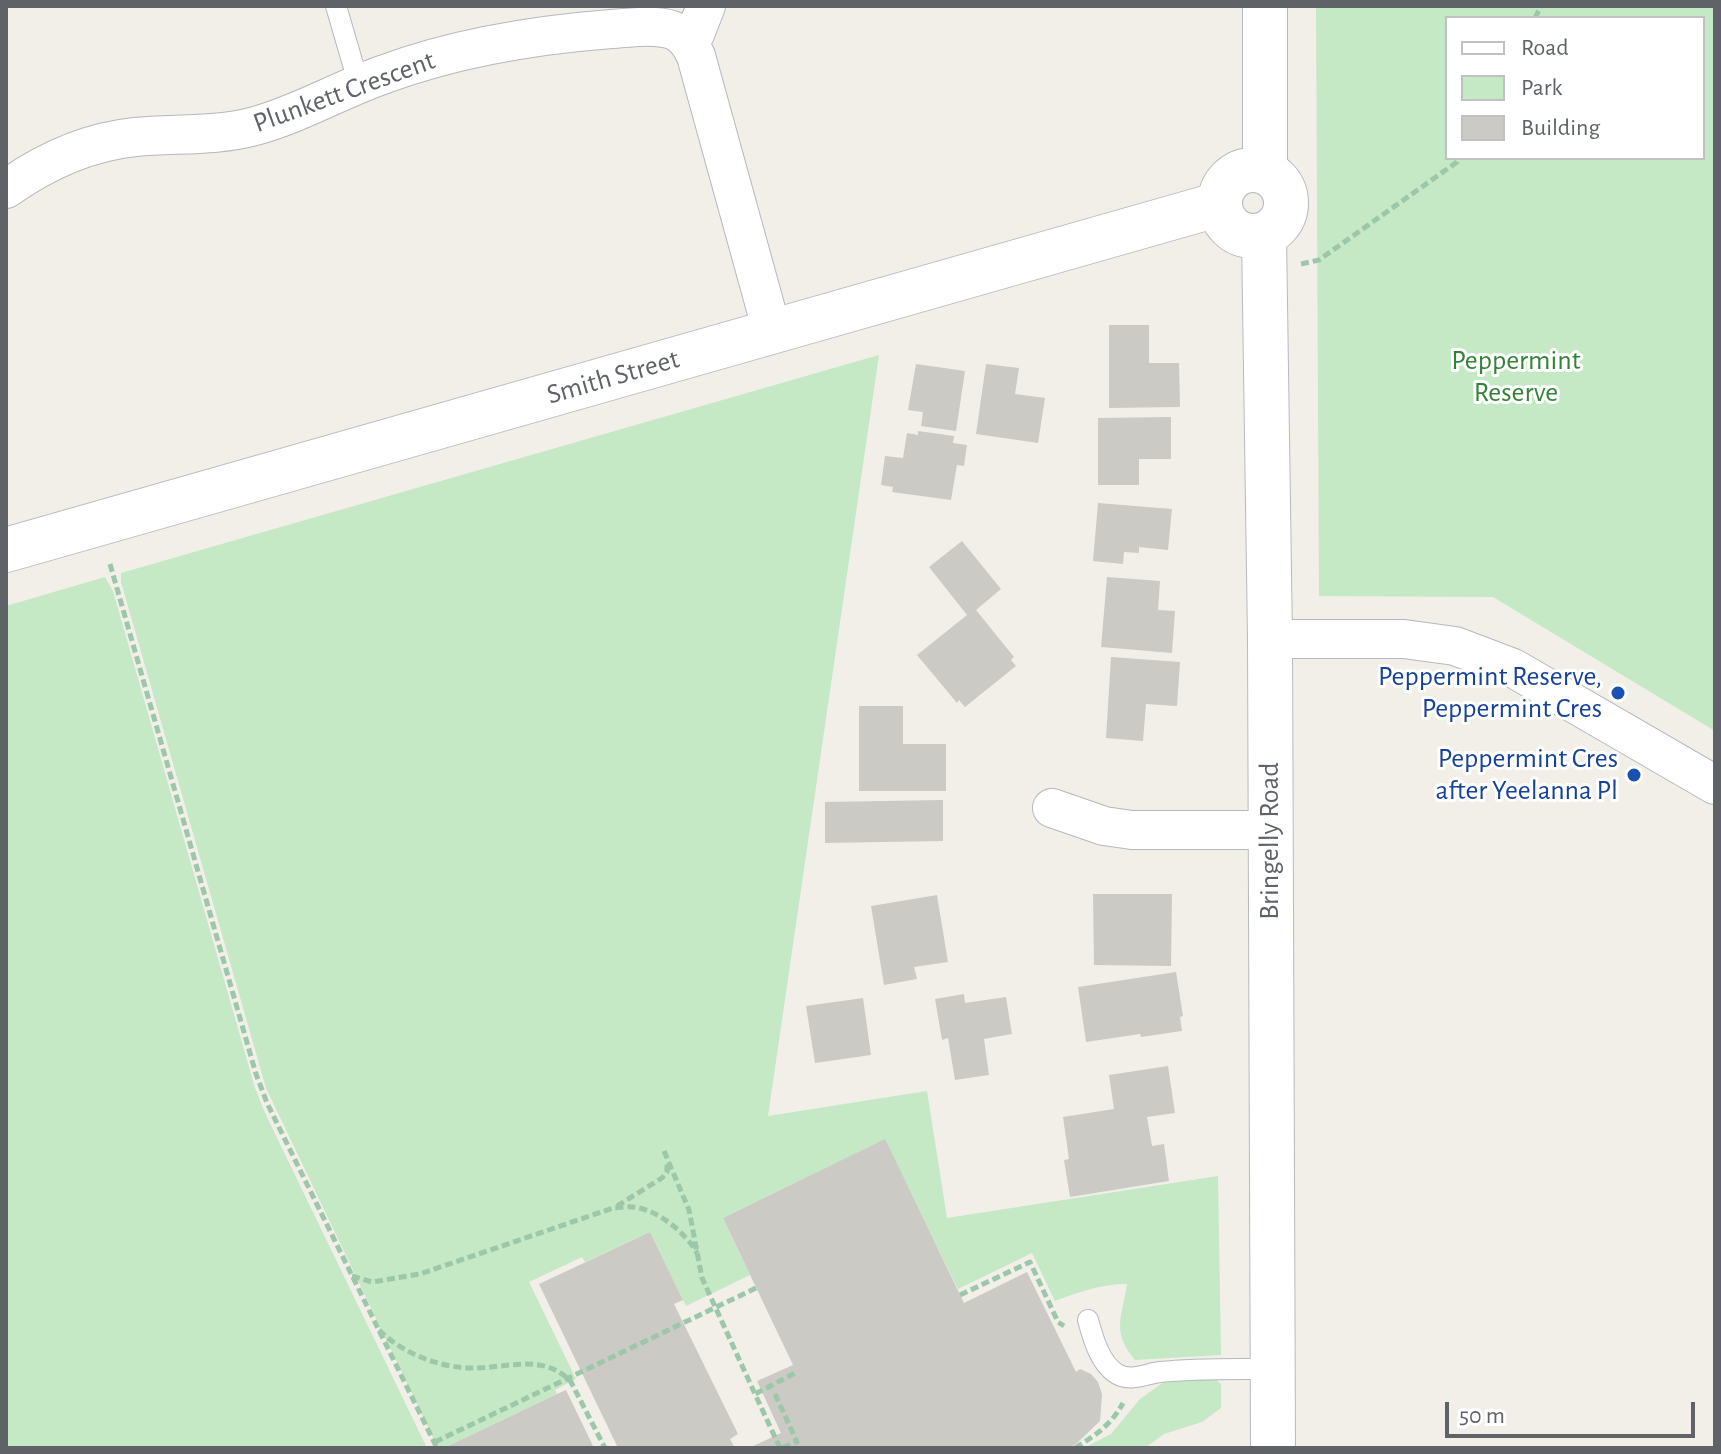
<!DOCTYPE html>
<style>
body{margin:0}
#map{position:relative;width:1721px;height:1454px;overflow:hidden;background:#f1efe8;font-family:"Alegreya Sans",sans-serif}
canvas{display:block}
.frame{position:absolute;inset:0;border:8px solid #5f6368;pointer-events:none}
.legend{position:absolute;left:1445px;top:16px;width:260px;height:144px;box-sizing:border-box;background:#fff;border:2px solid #bfc1c3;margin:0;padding:10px 14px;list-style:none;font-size:24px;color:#5f6368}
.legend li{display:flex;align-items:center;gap:16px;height:40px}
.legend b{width:40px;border:2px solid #bfc1c3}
.scale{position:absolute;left:1445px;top:1402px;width:250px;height:36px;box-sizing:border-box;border:4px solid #5f6368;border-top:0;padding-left:10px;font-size:24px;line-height:28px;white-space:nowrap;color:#5f6368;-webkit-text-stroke:6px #fff;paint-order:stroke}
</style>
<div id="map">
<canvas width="1721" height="1454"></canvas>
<div class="frame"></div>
<ul class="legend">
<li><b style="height:10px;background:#fff"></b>Road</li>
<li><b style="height:22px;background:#c5e8c5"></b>Park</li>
<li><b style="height:22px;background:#cccac5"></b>Building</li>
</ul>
<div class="scale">50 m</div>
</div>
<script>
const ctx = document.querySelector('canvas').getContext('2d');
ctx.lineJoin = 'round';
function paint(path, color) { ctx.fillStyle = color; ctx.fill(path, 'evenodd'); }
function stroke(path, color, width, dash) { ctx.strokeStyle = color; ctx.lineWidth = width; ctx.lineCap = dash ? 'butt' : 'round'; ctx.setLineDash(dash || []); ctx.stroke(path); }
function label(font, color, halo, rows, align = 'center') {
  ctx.font = font + ' "Alegreya Sans",sans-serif'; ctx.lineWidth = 6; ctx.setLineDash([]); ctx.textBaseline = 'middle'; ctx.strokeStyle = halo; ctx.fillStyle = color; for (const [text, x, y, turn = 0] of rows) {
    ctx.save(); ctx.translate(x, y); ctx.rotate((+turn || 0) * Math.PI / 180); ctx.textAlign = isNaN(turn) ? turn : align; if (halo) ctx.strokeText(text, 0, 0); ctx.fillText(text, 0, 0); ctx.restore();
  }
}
const green = new Path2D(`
 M1316,6h399v725l-222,-134 -174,-1zM1447,18h256v140h-256z
 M879,355l-111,761 159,-25 20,127 271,-42 3,179 -86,5c-24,-29 -13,-42 -8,-76 -27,0 -48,8 -72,17l-23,-48 -74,36 -74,-149 -161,78 27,57 -64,31 -36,-74 -65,30 -3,-5 -53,25 47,97 -21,11 2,4 -113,54h-6l-172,-360 -145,-506v-9z
 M105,577l8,14 142,497 10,25 162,335h-421v-842z
 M1212,1376l9,8v24l-19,14 -38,12 -19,14h-61l27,-14 29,-35 24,-17 11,-5z`);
const building = new Path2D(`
 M1109,325h40v38h30l1,44 -71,1z
 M916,364l49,7 -9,60 -35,-5 2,-14 -15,-2z
 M986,364l33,4 -4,26 30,4 -7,45 -62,-9z
 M1171,417v42h-32v26h-41v-67z
 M918,431l36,5 -1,7 14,2 -3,21 -7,-1 -6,35 -59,-8 1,-5 -12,-2 4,-29 18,2 4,-25 11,2z
 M1098,503l74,6 -4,41 -29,-3v6l-15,-1 -1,12 -30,-3z
 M962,541l39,48 -25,21 38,47 -3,3 5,6 -51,41 -6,-7 -2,3 -40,-48 50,-40 -38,-48z
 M1107,577l53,4 -2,29 17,1 -3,42 -71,-6z
 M1111,657l69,5 -3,44 -31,-2 -3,37 -37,-3z
 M859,706h44v38h43v47h-87z
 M943,800v41l-118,2v-41z
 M1093,894h79l-1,72 -77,-1z
 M937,895l11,67 -34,5 3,12 -33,6 -13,-79z
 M1176,972l7,44 -3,1 2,14 -41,6 -1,-3 -54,8 -8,-55z
 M964,994l1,9 41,-6 6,37 -28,5 5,36 -34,5 -7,-42 -6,2 -7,-41z
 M863,998l8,57 -56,8 -9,-57z
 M1168,1066l7,47 -28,4 5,29 12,-2 5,37 -99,16 -6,-37 5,-1 -6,-42 51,-8 -5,-34z
 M885,1139l79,164 63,-31 49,100 4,-3 11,5 7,8 4,12 -2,27 -24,23 -8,4h-319l32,-15 -24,-52 36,-16 -70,-147z
 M650,1232l33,68 -9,4 64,130 -8,5 5,9h-117l-79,-164z
 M566,1390l28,58h-150l113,-54z`);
const path = new Path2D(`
 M1535,18l6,-12
 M1301,264l18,-4 138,-98 2,-4
 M110,564l146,510 11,29 170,345
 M664,1151l25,59 13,68 53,116
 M617,1206l45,-28 5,-6v-9
 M352,1276l20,6 48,-8 193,-66c6,0 14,-2 20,-1 24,2 53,26 64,46
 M960,1295l70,-33 28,60 6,4
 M379,1330c23,23 59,37 91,38 35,1 74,-16 101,14l34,66
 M775,1394l22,48 -15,6
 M435,1442l321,-154
 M780,1448l-25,-54 42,-22
 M1075,1448c21,-13 36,-23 48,-45`);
const lane = new Path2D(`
 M336,6l23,79
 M1088,1320c5,18 12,44 29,54 14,8 28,0 43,-2 37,-4 74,-3 112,-3`);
const street = new Path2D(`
 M687,41l8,-7 11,-28
 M6,189c38,-27 81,-47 129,-52 40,-4 80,0 120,-11 45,-12 86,-37 130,-52 73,-27 149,-39 226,-45 20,-1 42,-5 61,1 12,4 19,15 24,26l76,275
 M1270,639h134l51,7 58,22 202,117
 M1052,808l52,18 28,4h137`);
const secondary = new Path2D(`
 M1220 203a33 33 0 1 1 66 0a33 33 0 1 1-66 0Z
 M1265,172v-166
 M1264,235l6,404 3,809
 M6,550l1214,-346`);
const markers = [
 [1618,693,8,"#1a4fb4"],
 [1634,775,8,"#1a4fb4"]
];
const streetNames = [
 ["Plunkett Crescent",344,92,-20],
 ["Smith Street",613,377,-16],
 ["Bringelly Road",1270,841,-90]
];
const parkNames = [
 ["Peppermint",1516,361],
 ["Reserve",1516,393]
];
const transitNames = [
 ["Peppermint Reserve,",1602,677],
 ["Peppermint Cres",1602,709],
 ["Peppermint Cres",1618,759],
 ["after Yeelanna Pl",1618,791]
];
paint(green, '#c5e8c5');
paint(building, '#cccac5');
stroke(lane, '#b5b8bc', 22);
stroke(street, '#b5b8bc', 40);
stroke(secondary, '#b6babf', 46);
stroke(path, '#9cc7a9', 5, [8, 4]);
stroke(lane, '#fff', 20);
stroke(street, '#fff', 38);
stroke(secondary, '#fff', 44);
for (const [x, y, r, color] of markers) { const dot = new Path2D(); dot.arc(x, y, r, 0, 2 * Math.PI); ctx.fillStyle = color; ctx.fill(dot); stroke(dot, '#fff', 3); }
label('28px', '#5f6368', '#fff', streetNames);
label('28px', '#348238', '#fff', parkNames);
label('28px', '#164399', '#fff', transitNames, 'right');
</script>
